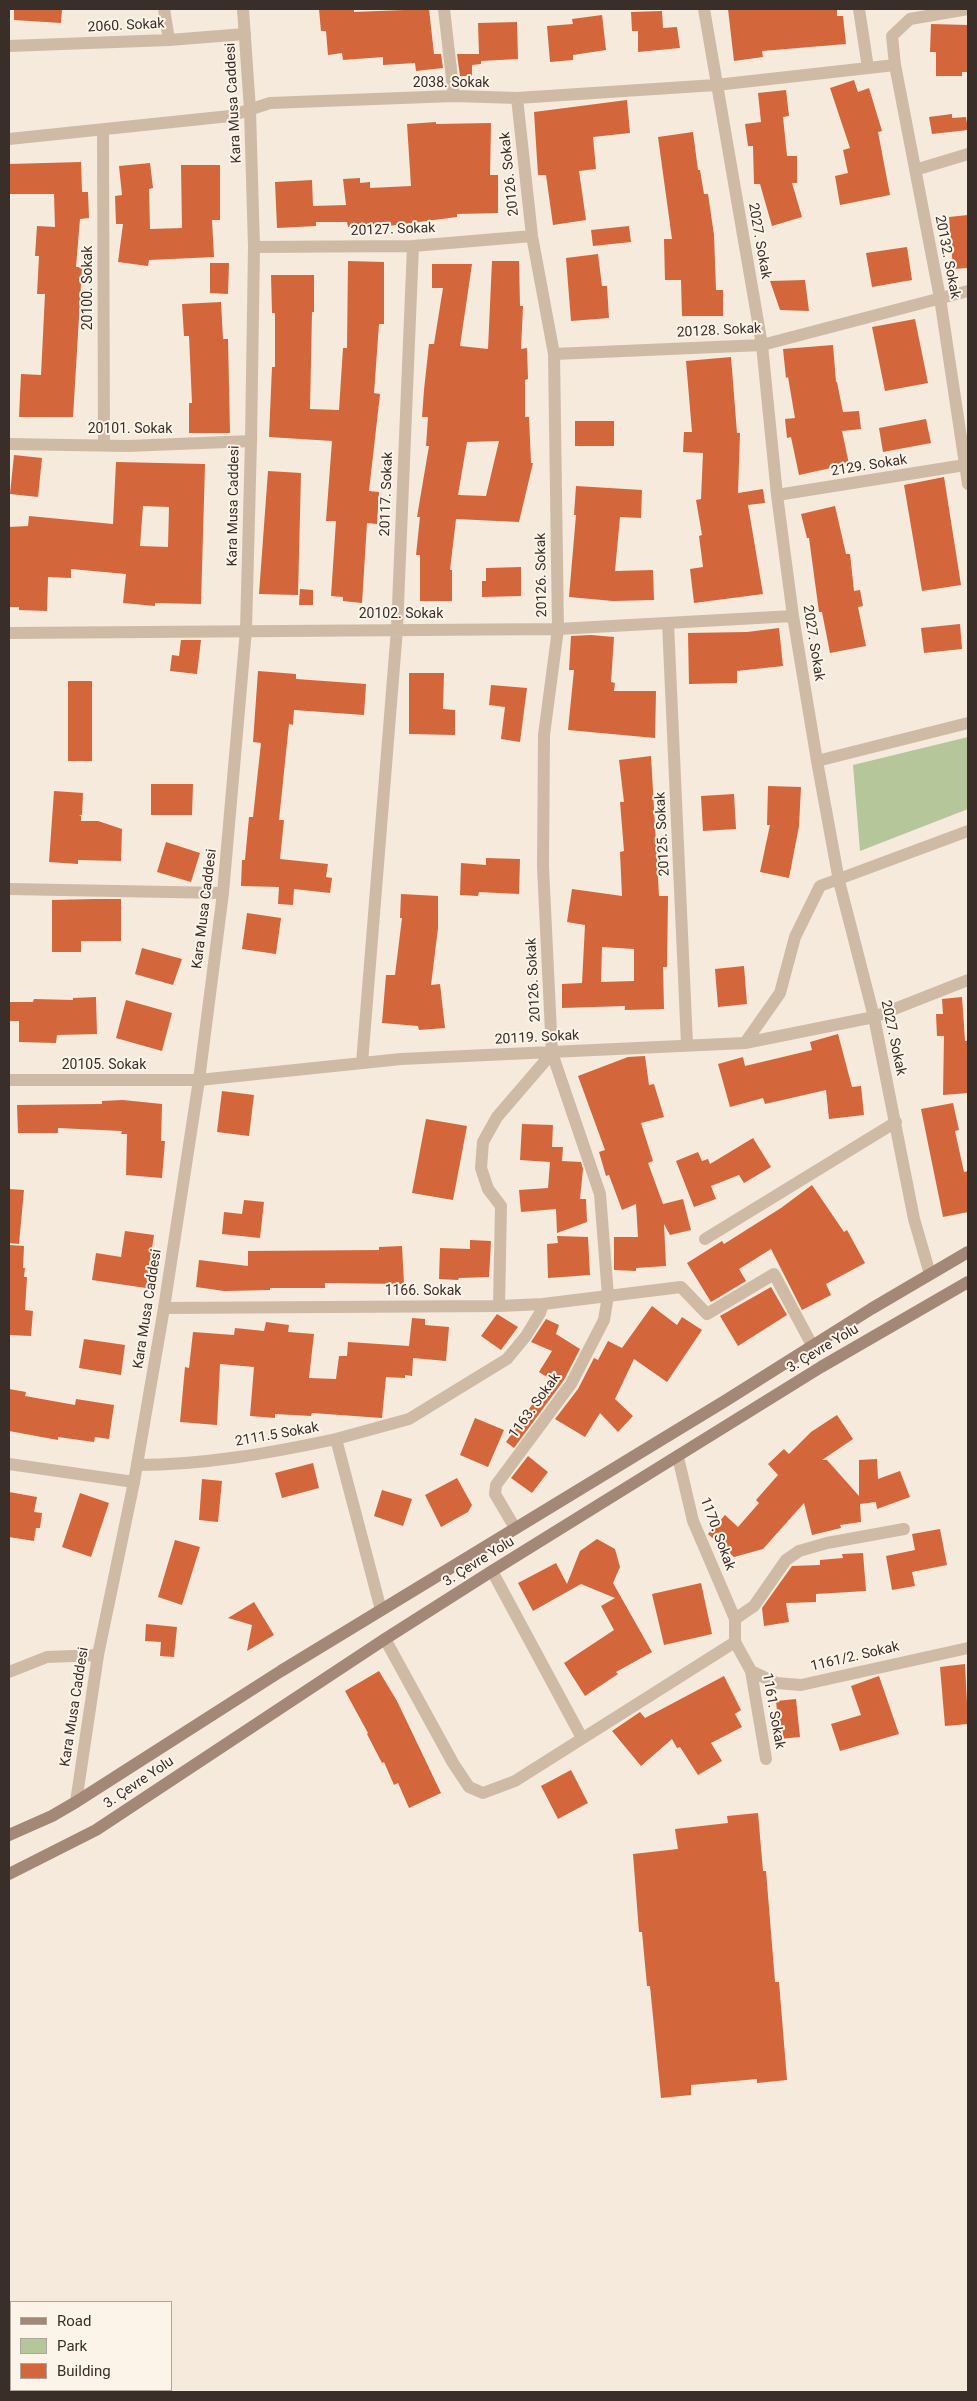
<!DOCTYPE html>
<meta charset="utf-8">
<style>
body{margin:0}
#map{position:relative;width:977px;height:2401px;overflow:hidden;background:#f5eadc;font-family:Roboto,sans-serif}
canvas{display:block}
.frame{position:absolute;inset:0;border:10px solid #3a2e28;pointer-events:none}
.legend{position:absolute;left:10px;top:2301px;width:162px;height:90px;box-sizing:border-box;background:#fcf4e9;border:1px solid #aea59c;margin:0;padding:6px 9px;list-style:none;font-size:15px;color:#3a2e28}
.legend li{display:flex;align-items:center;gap:10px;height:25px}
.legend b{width:25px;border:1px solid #aea59c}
</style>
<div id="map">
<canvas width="977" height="2401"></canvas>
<div class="frame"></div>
<ul class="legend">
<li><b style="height:6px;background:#a38877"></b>Road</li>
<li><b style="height:14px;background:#b5c69a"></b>Park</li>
<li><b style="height:14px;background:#d3663b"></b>Building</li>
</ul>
</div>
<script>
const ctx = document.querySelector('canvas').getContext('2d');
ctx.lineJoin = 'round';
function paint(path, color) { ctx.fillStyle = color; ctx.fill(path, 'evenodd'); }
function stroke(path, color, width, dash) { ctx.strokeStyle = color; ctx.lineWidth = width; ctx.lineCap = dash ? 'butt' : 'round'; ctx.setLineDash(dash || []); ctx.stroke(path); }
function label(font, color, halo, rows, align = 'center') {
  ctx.font = font + ' Roboto,sans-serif'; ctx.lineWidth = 4; ctx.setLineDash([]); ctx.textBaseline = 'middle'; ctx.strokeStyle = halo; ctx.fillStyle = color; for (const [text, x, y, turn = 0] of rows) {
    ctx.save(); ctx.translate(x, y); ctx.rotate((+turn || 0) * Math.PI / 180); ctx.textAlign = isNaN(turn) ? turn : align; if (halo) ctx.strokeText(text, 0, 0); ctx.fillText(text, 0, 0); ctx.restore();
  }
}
const green = new Path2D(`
 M968,737v72l-108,42 -7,-86z`);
const building = new Path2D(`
 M14,9h48l-1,14 -47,-3z
 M319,9h35v3l75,-3 5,45h7l2,14 -27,3 -1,-8 -32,2v-8l-40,3 -1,-7 -14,2 -2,-24h-5z
 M728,9h109v7h6l3,28 -84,7 1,6 -29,4z
 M662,11l1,17 14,-1 3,21 -42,4v-21h-6l-1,-19z
 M602,15l4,35 -33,5v5l-23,2 -3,-36 26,-2 -1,-5z
 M517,22l1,37 -37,2v3l-9,1v11h-12l-3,-22h22l-1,-31z
 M931,24l37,1v47h-6v4h-26v-24h-6z
 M854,80l4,12 11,-4 13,43 -4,1 12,63 -50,10 -5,-29 13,-3 -5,-23 7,-2 -20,-60z
 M786,90l3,26 -6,1 4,39h10v27h-5l10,34 -30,9 -12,-42h-6l-1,-38h-5l-3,-22 16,-2 -3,-29z
 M627,100l3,33 -37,4 3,32 -17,2 7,49 -33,5 -7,-50h-8l-4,-63z
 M952,114v4l14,-1 2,13 -36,4 -3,-17z
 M436,122v2l55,-1 -1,52h8v38l-41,1v3l-69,9v-3l-40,4 -1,-5h-31v4l-39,2 -2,-46 37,-2 1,26 33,-1 -3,-26 17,-1v5l10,-1v6l41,-2 -4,-62z
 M693,132l5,38h2l4,24h4l6,41 2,55h7v26h-41l-1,-36h-16l-1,-41h8l-14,-102z
 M81,162l1,30h6l1,26 -9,1 -4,48h6l-9,150h-54l2,-43 20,1 4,-81h-8l2,-38h-4l2,-30 18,1 -1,-33h-45v-30z
 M150,163l3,25 -4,1 1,40 32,-1 -1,-63h39v55h-8l2,37 -65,3 -1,6 -30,-4 5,-38h-7l-1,-28 7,-1 -3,-29z
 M968,215v53l-15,1 -4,-52z
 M629,226l2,16 -38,4 -2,-16z
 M907,247l5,33 -40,7 -6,-34z
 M598,254l4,32h5l2,32 -38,3 -5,-63z
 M348,261l36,1v62h-5l-5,69 6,1 -11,97 10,1 -2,32 -10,-1 -5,80 -19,-2v-4l-12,-1 5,-75h-10l6,-80 -63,-4 3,-70h3v-54h-3l-1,-38h43v37h-2l-2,97 29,1 4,-62h4z
 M492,261h27l1,45h3l-2,43 6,-1 1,31 -3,1v37h4l2,46h2l-14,59 -63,-3 -6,51h2v31h-32v-46h-4l4,-38h-3l12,-71h-3l2,-29h-6l2,-27 5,-46h5l9,-56h-11v-24h40l-12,82 28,3zM499,441l-13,55 -28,-1 9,-53z
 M210,263h19l-1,31 -18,-1z
 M805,280l4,31 -29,-1 -10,-29z
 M221,302l2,37h5l2,94h-41v-30h3l-3,-67h-5l-2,-32z
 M915,319l13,64 -43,8 -13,-64z
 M833,345l3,37h1l6,30 16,-1 2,18 -19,2 7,33 -50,11 -8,-38 -4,1 -2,-19 10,-1 -7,-41 -2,1 -3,-29z
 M731,357l6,76h3l-2,60 25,-4 2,14 -17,2 15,89 -69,9 -4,-34 13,-2 -4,-31 3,-1 -6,-35 5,-1 2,-46 -20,-1 1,-20h8l-6,-71z
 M926,419l5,24 -48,9 -4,-24z
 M575,421h39v25h-39z
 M14,455l28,3 -4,39 -28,-3z
 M116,462l89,2 -4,140 -46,-1v3l-32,-3 3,-29 -55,-5v9l-23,-1 -1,34 -28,-1v-3h-10v-80l19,-1 1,-10 84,8zM143,506l26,1 -1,40 -28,-1z
 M268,471l33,2 -3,122 -39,-1z
 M944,477l17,108 -39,6 -18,-106z
 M576,486l66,4 -1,28 -21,-1 -5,54 38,-1 1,30 -41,1 -44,-4 7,-82h-2z
 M835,506l11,48h4l4,37 6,-1 3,16 -5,1 8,39 -36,7 -8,-41h-3l-10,-74h-2l-6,-24z
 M521,567v29l-39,1v-16h4v-13z
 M300,589l13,1v15h-14z
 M960,624l2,25 -38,4 -3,-25z
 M779,628l4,38 -46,5v12l-48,1 -1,-51 59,-1z
 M591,635l23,2 -3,45 4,1 -1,8h42l-1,47 -87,-8 6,-60h-5l2,-34z
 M181,640h20l-4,34 -27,-3 2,-16 7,1z
 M258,671l38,3v5l70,5 -2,31 -70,-5 -1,15 -4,-1 -10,96h5l-4,39 48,5 -2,13 6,1 -2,15 -36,-4 -1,16 -15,-1 1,-17 -38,-1 1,-26h3l4,-43h4l8,-74 -8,-1z
 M409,673h35l-1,36 12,1v25l-46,-1z
 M68,681h24v80h-24z
 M491,685l36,3 -7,54 -19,-3 4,-32 -16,-2z
 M651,756l8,140h9l-1,71h-4l1,42 -39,1v-4l-63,2v-24l20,-1 3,-58 -18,-3 5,-33 50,7 -2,-44 4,-1 -4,-49h4l-5,-42zM602,947l32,2v32l-33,1z
 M151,784h42l-1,31h-41z
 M768,786l33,1 -2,39 -10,52 -29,-6 10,-47h-3z
 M54,791l29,2 -1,22h-3l2,1v5h17l24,8 -1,32 -43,-1v4l-29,-2z
 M734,794l2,35 -33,2 -2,-35z
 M166,842l34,11 -9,29 -34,-10z
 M486,858l34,1 -1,35 -40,-2 -1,4 -18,-1 1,-32 25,2z
 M401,894l37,2v32l-7,57 9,-1 5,44 -26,2 -1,-4 -36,-3 4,-48h9l7,-57h-2z
 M95,899h26v42h-40v11h-29v-52z
 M247,913l34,5 -5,36 -34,-5z
 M142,948l40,11 -9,26 -38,-11z
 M744,966l3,38 -29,3 -3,-38z
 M96,997l1,37 -40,1 -1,8 -37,-1v-21h-10v-19h24l1,-3 39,1v-2z
 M962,997l3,44h3v52l-25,2 1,-59h-7l-1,-22h7l-1,-15z
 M126,1000l46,13 -10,38 -46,-13z
 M838,1034l14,53 9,-1 3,29 -35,4 -3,-29 -61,14 -2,-6 -33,9 -12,-43 25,-7 2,9 67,-16 -2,-8z
 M645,1056l4,29 5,-1 10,33 -23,6 12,38 -5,2 15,41 20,-5 8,31 -21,5 -6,-11 2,42 -30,2v3l-22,-1v-33h24l-2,-33 -14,6 -13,-35 -3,1 -7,-24 6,-2 -27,-74 50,-19z
 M222,1091l32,4 -5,41 -32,-4z
 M123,1100l39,4 -1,37h4l-3,37 -36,-3 1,-41h-6l1,-3 -64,-3v5h-40l-1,-28 85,-1v-3z
 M953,1103l6,27 -4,1 9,41 4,-1v41l-25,5 -22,-108z
 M426,1119l41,7 -14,74 -41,-7z
 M522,1124l31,1 -1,22h11l-1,14 19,1 2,7 -3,30h6l1,23 -30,11 -1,-24 -35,3 -2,-22 29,-2 2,-26 -30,-2z
 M753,1138l18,29 -27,16 -5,-8 -28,11 5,13 -22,8 -18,-46 22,-9 4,9 6,-2 2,5z
 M812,1185l32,47 3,-2 18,33 -39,21 5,11 -29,15 -31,-61 -32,20 7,12 -35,21 -24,-39 35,-22 2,3 57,-36z
 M9,1189l15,1 -5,54 -10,-1z
 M244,1200l20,2 -4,36 -38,-4 2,-22 18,2z
 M125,1231l29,4 -8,53 -54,-8 4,-27 25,4z
 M557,1236l31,1 2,38 -42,3 -1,-34 11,-1z
 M470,1240l21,1 -2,36 -30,1 -1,2 -19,-1 1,-31 30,1z
 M9,1245l15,1 -1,22h2l-1,9h3l-2,33 8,1 -2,25 -22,-1z
 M402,1246l2,38 -79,-1v5h-55v2l-46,1 -28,-4 3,-27 49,6v-15l131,-1v-3z
 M771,1287l16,28 -49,31 -18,-30z
 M652,1306l25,19 5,-8 20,13 -35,52 -33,-23 -19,40 18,17 -15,16 -18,-19 -15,24 -30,-18 23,-30 16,-31 4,2 10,-19 14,7z
 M497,1314l21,13 -17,23 -20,-14z
 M412,1318l13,1v6l24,2 -3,34 -33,-3 -1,18 -7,-1v3l-19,-1 -4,41 -70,-5 -1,3 -36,-2v4l-25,-2 4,-49 -34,-3 -3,61 -37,-3 5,-55 4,1 4,-36 41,3 1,-7 29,3 2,-9 23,3 -1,7 26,2 -5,44 27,1 3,-23h8l1,-14 61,4z
 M546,1319l13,6 -3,9 24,15 -16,31 -50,68 -8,-6 44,-63 -11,-7 13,-21 -21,-9z
 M84,1339l41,6 -4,30 -42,-7z
 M9,1389l17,3 -1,4 50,9 1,-6 38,6 -5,34 -14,-2 -1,5 -36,-5v3l-49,-9z
 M837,1415l16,24 -31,21h5l32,36v-36l18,-1 1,20 22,-8 10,26 -33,12 -1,-7 -16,2 1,18 -21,3 1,3 -29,7 -8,-32 -41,46 -29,8 -26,-23 17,-19 13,12 21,-24 -3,-3 22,-25 -10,-11 16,-15 5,5 22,-22z
 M475,1418l29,12 -16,37 -28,-12z
 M528,1456l20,16 -16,21 -21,-15z
 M313,1463l6,25 -37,10 -7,-25z
 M457,1478l15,27 -4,7 -27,15 -16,-32z
 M202,1479l20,2 -4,41 -19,-2z
 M382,1490l30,9 -9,27 -29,-10z
 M9,1492l28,5 -3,15 8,1 -2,15h-4l-2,13 -25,-4z
 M80,1493l29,10 -18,54 -29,-10z
 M940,1529l7,36 -35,7 3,14 -23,4 -6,-34 29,-6 -3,-16z
 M597,1539l18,10 5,18 -7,16 39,69 -36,20 2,2 -33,22 -21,-33 50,-33 -13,-24 14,-8 -34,-14 -48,27 -15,-28 38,-20 11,21 13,-33z
 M175,1540l25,7 -18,58 -24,-8z
 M863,1553l3,38 -50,3v8l-30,1 3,19 -25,4 -2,-18 30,-42 28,-1v-5l23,-2 -1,-4z
 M701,1583l11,51 -48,11 -12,-51z
 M254,1602l20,33 -27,16 5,-26 -24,-7z
 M146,1624l31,3 -3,30 -14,-1 1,-14 -16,-1z
 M965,1664l3,60 -23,2 -5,-59z
 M379,1671l18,30 44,92 -32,15 -11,-25 -4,2 -10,-23 -2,1 -15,-29 1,-1 -23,-42z
 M724,1676l17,34 -6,4 7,13 -31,16 11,18 -24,14 -18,-28 -3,1 -5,-9 -31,27 -29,-35 28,-19 5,6z
 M879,1676l20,58 -59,17 -9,-27 30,-9 -10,-29z
 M796,1699l4,38 -20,2 -4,-38z
 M571,1770l17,33 -30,16 -17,-33z
 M758,1813l5,58h3l9,111h4l8,98 -30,3v-4l-66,6v10l-30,3 -11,-112h-3l-5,-54h-3l-6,-78 45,-5 -3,-20 53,-6 -1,-7z`);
const minor = new Path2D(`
 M164,9l5,31
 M444,9l10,87
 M704,9l58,336 15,150 16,121 24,145 22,120 35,136 40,202 16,55
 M859,9l9,59
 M968,9l-58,10 -18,17 3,29 45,233 28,186
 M9,46l160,-6 76,-6
 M103,131l1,314
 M9,139l221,-23 40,-13 184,-7 63,2 199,-13 179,-20
 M915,170l53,-16
 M254,247l159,-1 119,-10
 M554,354l208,-9 206,-54
 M9,444l119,2 123,-5
 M777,495l188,-30
 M668,623l19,421
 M9,633l549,-4 235,-13
 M817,761l151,-38
 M9,889l214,4
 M745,1043l35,-50 15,-56 25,-51 148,-55
 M362,1063l35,-434 16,-383
 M9,1080h190l202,-21 344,-16 129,-26 94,-37
 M705,1239l191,-117
 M499,1306l2,-100 -13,-17 -7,-21 2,-26 14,-25 55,-64
 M164,1308l335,-2 44,-2 138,-17 26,27 67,-40 39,73
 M336,1439l73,-20 98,-60 19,-23 14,-23 3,-9
 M678,1457l15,64 42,98v23l16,29 15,88
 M9,1464l125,18
 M137,1465c67,0 133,-12 199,-26l45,171
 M515,1528l-20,-34 1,-9 75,-101 33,-64 4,-24 -8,-102 -48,-141 -9,-186 1,-132 14,-106 -4,-275 -22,-118 -15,-138
 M492,1571l90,167
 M735,1619l19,-13 32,-46 13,-9 28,-8 77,-14
 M385,1639l68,124 16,24 14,6 32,-12 220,-139
 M751,1671l25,12 25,2 167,-37
 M9,1672l38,-15 51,-2`);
const tertiary = new Path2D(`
 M76,1802l22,-147 36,-173 30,-174 35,-228 24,-187 23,-263 5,-189 3,-194 -4,-137 -7,-101`);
const secondary = new Path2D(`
 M9,1835l43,-19 24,-14 205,-131 444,-270 146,-92 97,-57
 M9,1874l87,-44 289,-191 107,-68 329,-204 147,-85`);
const streetNames = [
 ["2060. Sokak",126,26,-3],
 ["2038. Sokak",451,83],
 ["Kara Musa Caddesi",234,103,-93],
 ["20126. Sokak",510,174,-96],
 ["20127. Sokak",393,230,-2],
 ["2027. Sokak",759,241,80],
 ["20132. Sokak",947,257,79],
 ["20100. Sokak",88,288,-90],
 ["20128. Sokak",719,331,-3],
 ["20101. Sokak",130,429],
 ["2129. Sokak",869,466,-9],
 ["20117. Sokak",387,494,-88],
 ["Kara Musa Caddesi",234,506,-89],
 ["20126. Sokak",542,575,-91],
 ["20102. Sokak",401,614],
 ["2027. Sokak",813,643,81],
 ["20125. Sokak",663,834,-93],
 ["Kara Musa Caddesi",205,909,-83],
 ["20126. Sokak",534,980,-93],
 ["20119. Sokak",537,1038,-3],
 ["2027. Sokak",893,1038,78],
 ["20105. Sokak",104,1065],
 ["1166. Sokak",423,1291],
 ["Kara Musa Caddesi",148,1309,-81],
 ["3. Çevre Yolu",823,1349,-31],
 ["1163. Sokak",535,1406,-54],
 ["2111.5 Sokak",277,1435,-10],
 ["1170. Sokak",717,1534,70],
 ["3. Çevre Yolu",479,1562,-32],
 ["1161/2. Sokak",855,1657,-13],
 ["Kara Musa Caddesi",75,1707,-81],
 ["1161. Sokak",773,1711,80],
 ["3. Çevre Yolu",139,1783,-34]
];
paint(green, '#b5c69a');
paint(building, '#d3663b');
stroke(minor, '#cfbaa6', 12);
stroke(tertiary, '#cfbaa6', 12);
stroke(secondary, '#a38877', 12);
label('14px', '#3a2e28', '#fcf4e9', streetNames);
</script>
